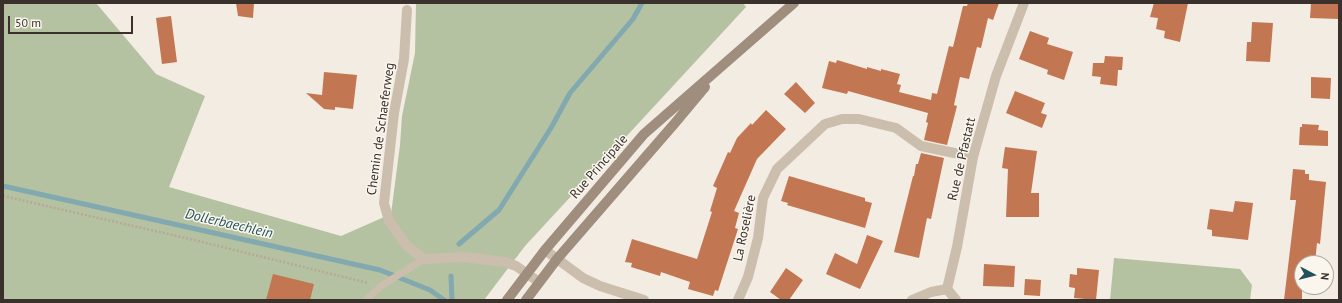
<!DOCTYPE html>
<meta charset="utf-8">
<style>
body{margin:0}
#map{position:relative;width:1342px;height:303px;overflow:hidden;background:#f3ece2;font-family:"PT Sans",sans-serif}
canvas{display:block}
.frame{position:absolute;inset:0;border:4px solid #3a312c;pointer-events:none}
.north{position:absolute;left:1294px;top:255px;width:40px;height:40px;box-sizing:border-box;background:#faf6ee;border:1px solid #ada7a0;border-radius:50%;rotate:97deg;font-size:11px;font-weight:700;line-height:16px;text-align:center;color:#3a312c}
.north::after{content:'';display:block;margin:auto;width:14px;height:18px;background:#22525b;clip-path:polygon(50% 0,100% 100%,50% 72%,0 100%)}
.scale{position:absolute;left:8px;top:16px;width:125px;height:18px;box-sizing:border-box;border:2px solid #3a312c;border-top:0;padding-left:5px;font-size:12px;line-height:14px;white-space:nowrap;color:#3a312c;-webkit-text-stroke:3px #faf6ee;paint-order:stroke}
</style>
<div id="map">
<canvas width="1342" height="303"></canvas>
<div class="frame"></div>
<div class="north">N</div>
<div class="scale">50 m</div>
</div>
<script>
const ctx = document.querySelector('canvas').getContext('2d');
ctx.lineJoin = 'round';
function paint(path, color) { ctx.fillStyle = color; ctx.fill(path, 'evenodd'); }
function stroke(path, color, width, dash) { ctx.strokeStyle = color; ctx.lineWidth = width; ctx.lineCap = dash ? 'butt' : 'round'; ctx.setLineDash(dash || []); ctx.stroke(path); }
function label(font, color, halo, rows, align = 'center') {
  ctx.font = font + ' "PT Sans",sans-serif'; ctx.lineWidth = 3; ctx.setLineDash([]); ctx.textBaseline = 'middle'; ctx.strokeStyle = halo; ctx.fillStyle = color; for (const [text, x, y, turn = 0] of rows) {
    ctx.save(); ctx.translate(x, y); ctx.rotate((+turn || 0) * Math.PI / 180); ctx.textAlign = isNaN(turn) ? turn : align; if (halo) ctx.strokeText(text, 0, 0); ctx.fillText(text, 0, 0); ctx.restore();
  }
}
const green = new Path2D(`
 M3,3h93l60,71 49,22 -36,91 172,49 50,-22 9,-69 2,-29 13,-63 1,-50h327l3,4 -221,239 -41,54h-481z
 M1114,258l126,11 12,16 -2,15h-140z`);
const stream = new Path2D(`
 M3,186l377,84 50,20 14,10
 M459,244l40,-34 52,-82 19,-35 63,-74 9,-16
 M451,276l1,24`);
const building = new Path2D(`
 M236,3h18l-1,15 -15,-2z
 M968,3h31l-6,17 -5,-2 -7,30 -4,-1 -8,32 -9,-2 -6,28 3,1 -10,39 -23,-5 4,-17 -2,-1 2,-9 -80,-22 -1,3 -25,-6 7,-27 7,2 1,-3 30,9v-2l14,4v-2l19,5 -3,10 4,1 -2,7 32,8 1,-7 5,1 12,-48 4,1 10,-41h4z
 M1154,3h34l-8,39 -16,-4 1,-7 -9,-2 2,-11 -8,-1z
 M1311,3h28v16l-29,-1z
 M171,16l6,46 -15,2 -6,-46z
 M1252,22l21,1 -3,39 -24,-1 1,-19h4z
 M1030,31l19,7 -2,6 26,8 -9,28 -17,-6 1,-4 -29,-11z
 M1105,56l18,1 -1,13h-4l-1,16 -17,-2 1,-7 -9,-1 1,-13h11z
 M324,72l33,3 -4,34 -18,-2v3l-11,-1 -18,-16 16,2z
 M1311,77l20,1 -1,21 -19,-1z
 M796,82l19,21 -10,10 -21,-19z
 M1015,91l30,12 -4,10 6,2 -5,13 -36,-15z
 M766,110l20,19 -29,30 -23,52 5,2 -4,15 3,1 -20,62 -3,-1 -2,6 -25,-7 2,-7 -29,-10 -1,4 -29,-9 1,-4 -7,-1 7,-23 65,20 15,-47 -2,-1 7,-23 -4,-2 15,-34 2,1 7,-15 14,-15 1,2z
 M1302,124l17,1 -1,5 10,1v15l-29,-1 1,-18h2z
 M1005,147l32,4 -6,42h8v24h-33l2,-48 -6,-1z
 M921,153l23,5 -13,61 -4,-1 -8,40 -25,-6 19,-76h1l2,-12h2z
 M1293,169l12,1v4h4v6l17,2 -6,62 -3,-1 -2,20h-13v37h-18l12,-100h-6z
 M789,176l76,22v3l7,2 -7,25 -78,-23 1,-2 -7,-2z
 M1235,201l18,2 -5,37 -36,-4v-6l-5,-1 3,-20 23,3z
 M867,235l16,6 -23,48 -34,-15 9,-21 22,11z
 M984,264l31,2 -1,21 -31,-1z
 M786,268l17,12 -14,20h-8l-11,-8z
 M1077,268l22,2 -3,30 -22,-2 1,-10 -6,-1 1,-13 7,1z
 M273,274l41,10 -4,16h-44z
 M1025,279l16,1 -1,16 -16,-1z`);
const path = new Path2D(`
 M3,196l191,44 174,43`);
const service = new Path2D(`
 M366,300l15,-14 43,-27`);
const minor = new Path2D(`
 M407,10l-3,49 -10,54 -10,90 5,18 18,25 17,13 40,-2 41,5 11,4 23,16
 M545,250l38,28 17,8 44,14
 M947,289l10,-42 16,-90 23,-81 28,-73
 M947,289l9,11
 M738,300l10,-23 10,-39 5,-40 14,-29 48,-45 17,-5h17l37,9 25,18 52,11
 M912,300l19,-8 16,-3`);
const secondary = new Path2D(`
 M507,300l38,-50 99,-116 150,-131
 M526,300l31,-41 118,-136 30,-36`);
const streetNames = [
 ["Chemin de Schaeferweg",381,129,-82],
 ["Rue de Pfastatt",962,159,-77],
 ["Rue Principale",599,167,-49],
 ["La Roselière",745,228,-78]
];
const waterNames = [
 ["Dollerbaechlein",229,224,13]
];
paint(green, '#b4c2a1');
stroke(stream, '#81a9af', 5);
paint(building, '#c27651');
stroke(path, '#b7a897', 2.5, [2, 2]);
stroke(service, '#cbbead', 7);
stroke(minor, '#cbbead', 10);
stroke(secondary, '#9f8d7e', 10);
label('13px', '#3a312c', '#faf6ee', streetNames);
label('italic 14px', '#22525b', '#faf6ee', waterNames);
</script>
